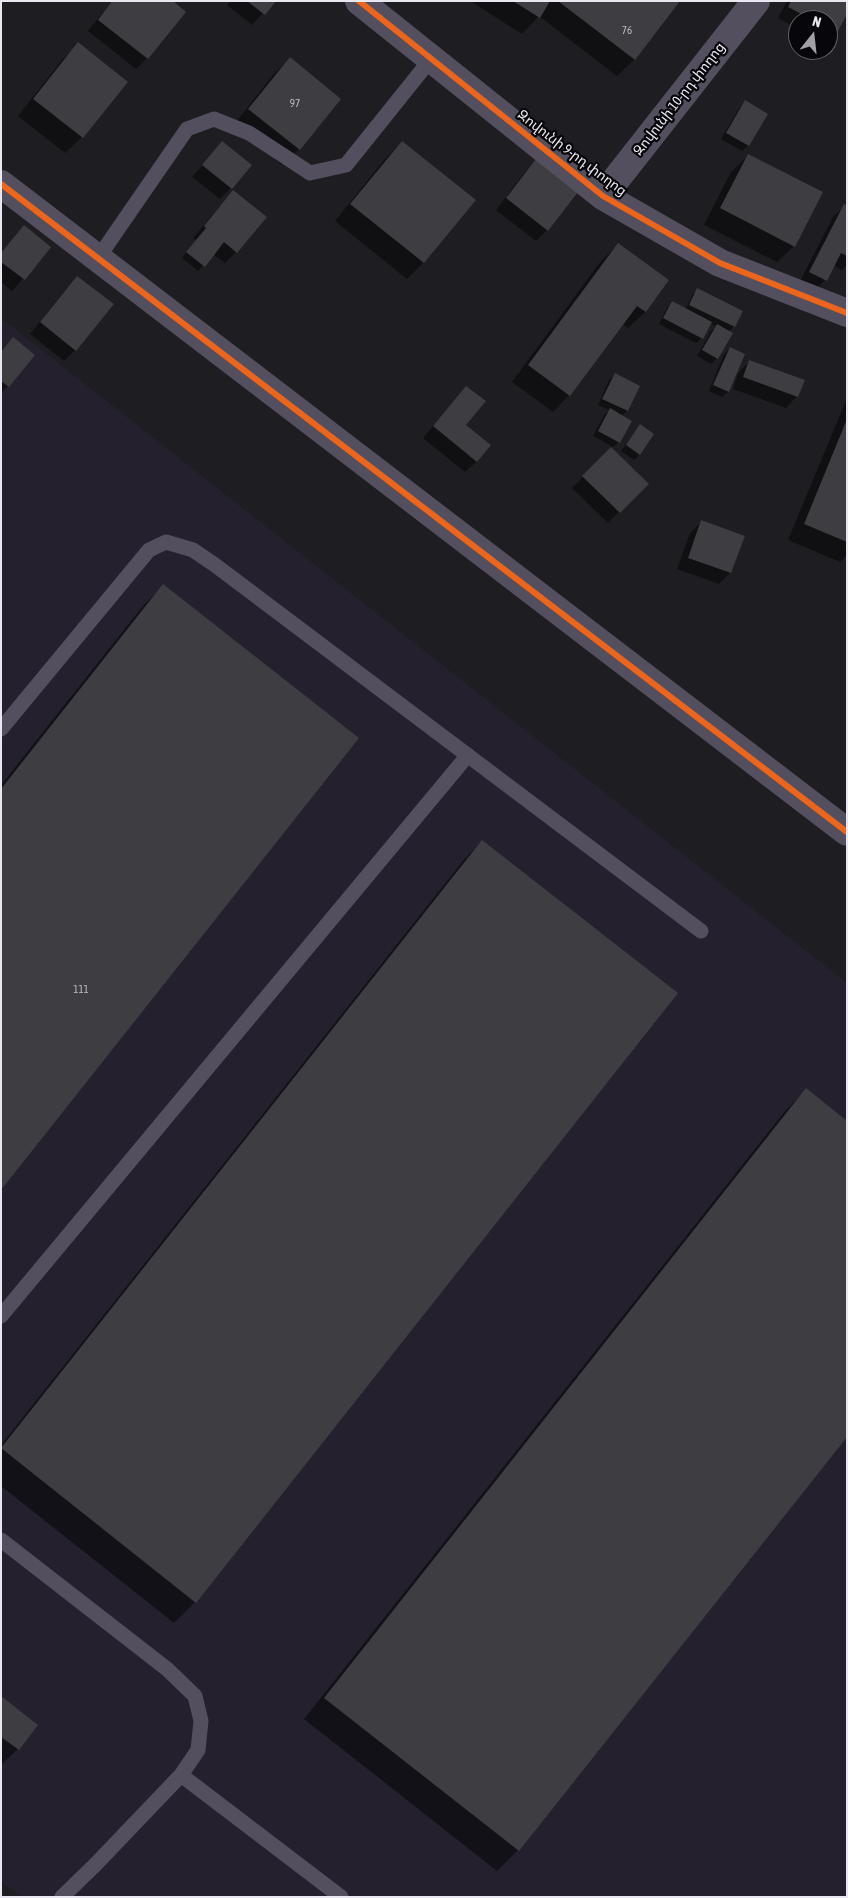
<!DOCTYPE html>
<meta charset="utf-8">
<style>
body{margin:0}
#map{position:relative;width:848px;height:1898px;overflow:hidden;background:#1e1d22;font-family:"Asap Condensed",sans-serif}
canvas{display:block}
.frame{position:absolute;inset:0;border:2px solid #e9e7ef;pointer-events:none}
.north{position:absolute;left:788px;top:10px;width:50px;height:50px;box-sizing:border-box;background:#07060a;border:1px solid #616066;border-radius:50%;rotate:16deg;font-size:14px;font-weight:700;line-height:20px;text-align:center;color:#e9e7ef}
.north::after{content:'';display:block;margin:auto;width:18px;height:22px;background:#a2a0a7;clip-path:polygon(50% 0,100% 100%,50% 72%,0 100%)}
</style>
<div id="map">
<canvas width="848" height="1898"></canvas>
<div class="frame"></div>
<div class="north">N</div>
</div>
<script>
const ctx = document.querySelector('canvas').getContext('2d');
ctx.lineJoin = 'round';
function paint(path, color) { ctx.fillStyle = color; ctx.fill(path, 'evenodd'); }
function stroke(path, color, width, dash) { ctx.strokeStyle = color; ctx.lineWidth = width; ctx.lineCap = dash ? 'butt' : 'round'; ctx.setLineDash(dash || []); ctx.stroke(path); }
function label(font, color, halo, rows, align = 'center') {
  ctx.font = font + ' "Asap Condensed","Noto Sans Armenian",sans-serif'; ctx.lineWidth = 4.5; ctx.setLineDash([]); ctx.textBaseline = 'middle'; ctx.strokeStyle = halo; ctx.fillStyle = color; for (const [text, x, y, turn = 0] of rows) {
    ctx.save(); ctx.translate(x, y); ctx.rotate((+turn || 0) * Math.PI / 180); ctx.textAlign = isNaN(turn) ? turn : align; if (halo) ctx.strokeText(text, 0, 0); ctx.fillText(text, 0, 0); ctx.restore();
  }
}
const built = new Path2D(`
 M1,318l846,665v914h-824l-22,-15z`);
const shadow = new Path2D(`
 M112,1h59l-24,57 -11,11 -48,-38z
 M230,1h44l-22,24 -25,-20z
 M470,1h209l-45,59 -17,16 -78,-60 -17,18z
 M787,1h60l-11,31 -8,8v-20h-30v9l-20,-11z
 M79,44l3,93 -17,16 -47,-37 44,-56z
 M290,59l9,90 -17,16 -49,-39 40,-51z
 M746,102l20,13 -18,31 -6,5 -21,-12 19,-32z
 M402,142l72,58 -51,63 -16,16 -72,-58 50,-62z
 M222,143l9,45 -11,11 -28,-22z
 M748,156l46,90 -17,16 -73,-37 27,-53z
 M537,161l10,69 -11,11 -40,-31 29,-38z
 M233,191l3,61 -11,11 -12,-9 -15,17 -16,-13 14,-18 -3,-2z
 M845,206l2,1v58l-5,5 -9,-5 -8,15 -11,11 -15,-8 34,-66z
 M24,227l26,20 -38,44 -11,-9v-29z
 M618,245l50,36 -23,31 -17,16 -6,-4 -53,71 -16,17 -41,-30 89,-121z
 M78,277l-3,73 -11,11 -34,-27 36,-45z
 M698,290l36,36 -6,6 3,2 -14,24 -6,6 -14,-8 14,-25 5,-5 -6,-3 -8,15 -6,5 -37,-19 8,-16 5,-6 14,7 6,-14z
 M13,339l-5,47 -7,7v-42z
 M730,349l14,6 -16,37 -6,5 -13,-6 15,-37z
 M749,362l48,34 -11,12 -53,-19 5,-16z
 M615,375l23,11 -11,25 -6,5 -2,26 -6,5 -20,-11 11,-21 5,-5 -11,-5 11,-25z
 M466,387l-1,38 12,36 -12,11 -42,-34z
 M847,398v157l-7,7 -52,-22z
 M640,426v28l-6,6 -13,-9z
 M611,449l36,35 -39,39 -36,-35z
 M701,522l29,51 -11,11 -42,-15 13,-36z
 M163,586l-162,602v-403l141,-178z
 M482,841l-287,761 -21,21 -173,-137v-41l461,-583z
 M806,1090l-288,760 -21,21 -193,-152 481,-608z
 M1,1698l35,27 -18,24 -17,16z`);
const building = new Path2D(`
 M112,1h61l13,11 -38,47 -50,-39z
 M247,1h29l-11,14z
 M513,1h37l-10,17z
 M558,1h122l-45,59z
 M791,1h56v13l-10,19 -9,-5v-8h-15l-25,-13z
 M78,42l50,40 -45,56 -50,-39z
 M290,57l51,42 -41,51 -52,-41z
 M745,100l23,14 -19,32 -23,-13z
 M222,141l30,24 -20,24 -30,-24z
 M402,141l74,59 -52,63 -74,-59z
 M748,154l75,38 -28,55 -75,-39z
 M536,159l42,33 -30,39 -42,-33z
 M233,190l34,27 -30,36 -13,-11 -19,25 -19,-15 20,-24 -2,-2z
 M844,204l3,1v51l-6,-3 -14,28 -18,-9z
 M24,225l27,22 -26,33 -24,-18v-9z
 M618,243l51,37 -23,32 -9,-6 -67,90 -42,-31z
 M77,276l37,28 -38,47 -36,-29z
 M697,288l46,23 -8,16 -46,-22z
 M672,301l40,21 -9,17 -40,-21z
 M717,324l16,9 -15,26 -16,-9z
 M13,337l22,18 -26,32 -8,-6v-29z
 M730,347l15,7 -16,38 -16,-7z
 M749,360l56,20 -7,17 -55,-20z
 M615,373l25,13 -12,25 -26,-12z
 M466,386l20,15 -20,24 25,20 -14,17 -44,-36z
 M610,408l22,13 -12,22 -22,-12z
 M847,419v123l-43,-18z
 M640,424l14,10 -14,21 -14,-10z
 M611,447l38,37 -29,29 -38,-37z
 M701,520l44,16 -14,37 -43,-15z
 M163,584l196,154 -358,452v-401z
 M482,840l196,153 -482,610 -195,-155z
 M806,1088l41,33v316l-328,414 -195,-153z
 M1,1696l37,29 -19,25 -18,-13z`);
const service = new Path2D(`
 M98,258l89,-129 27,-10 35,14 61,40 36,-8 85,-106
 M1,729l148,-179 17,-8 27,8 22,15 486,366
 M1,1316l467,-561
 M1,1540l166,129 28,27 6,25 -3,29 -17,25 -86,90 -33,32
 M181,1775l160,122`);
const minor = new Path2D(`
 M359,1l244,195 117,67 127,50
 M1,184l846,648
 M603,196l153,-195`);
const cycleway = new Path2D(`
 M359,1l244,195 117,67 127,50
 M1,184l846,648`);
const numberNames = [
 ["76",627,31],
 ["97",295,104],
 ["111",81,990]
];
const streetNames = [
 ["Զովունի 10-րդ փողոց",679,99,-52],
 ["Զովունի 9-րդ փողոց",572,153,37]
];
paint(built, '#24202e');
paint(shadow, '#0007');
paint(building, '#3e3d41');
stroke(service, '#544f5e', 15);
stroke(minor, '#544f5e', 28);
stroke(cycleway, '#eb651d', 6);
label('11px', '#bebcc4', null, numberNames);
label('14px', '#e9e7ef', '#07060a', streetNames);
</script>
